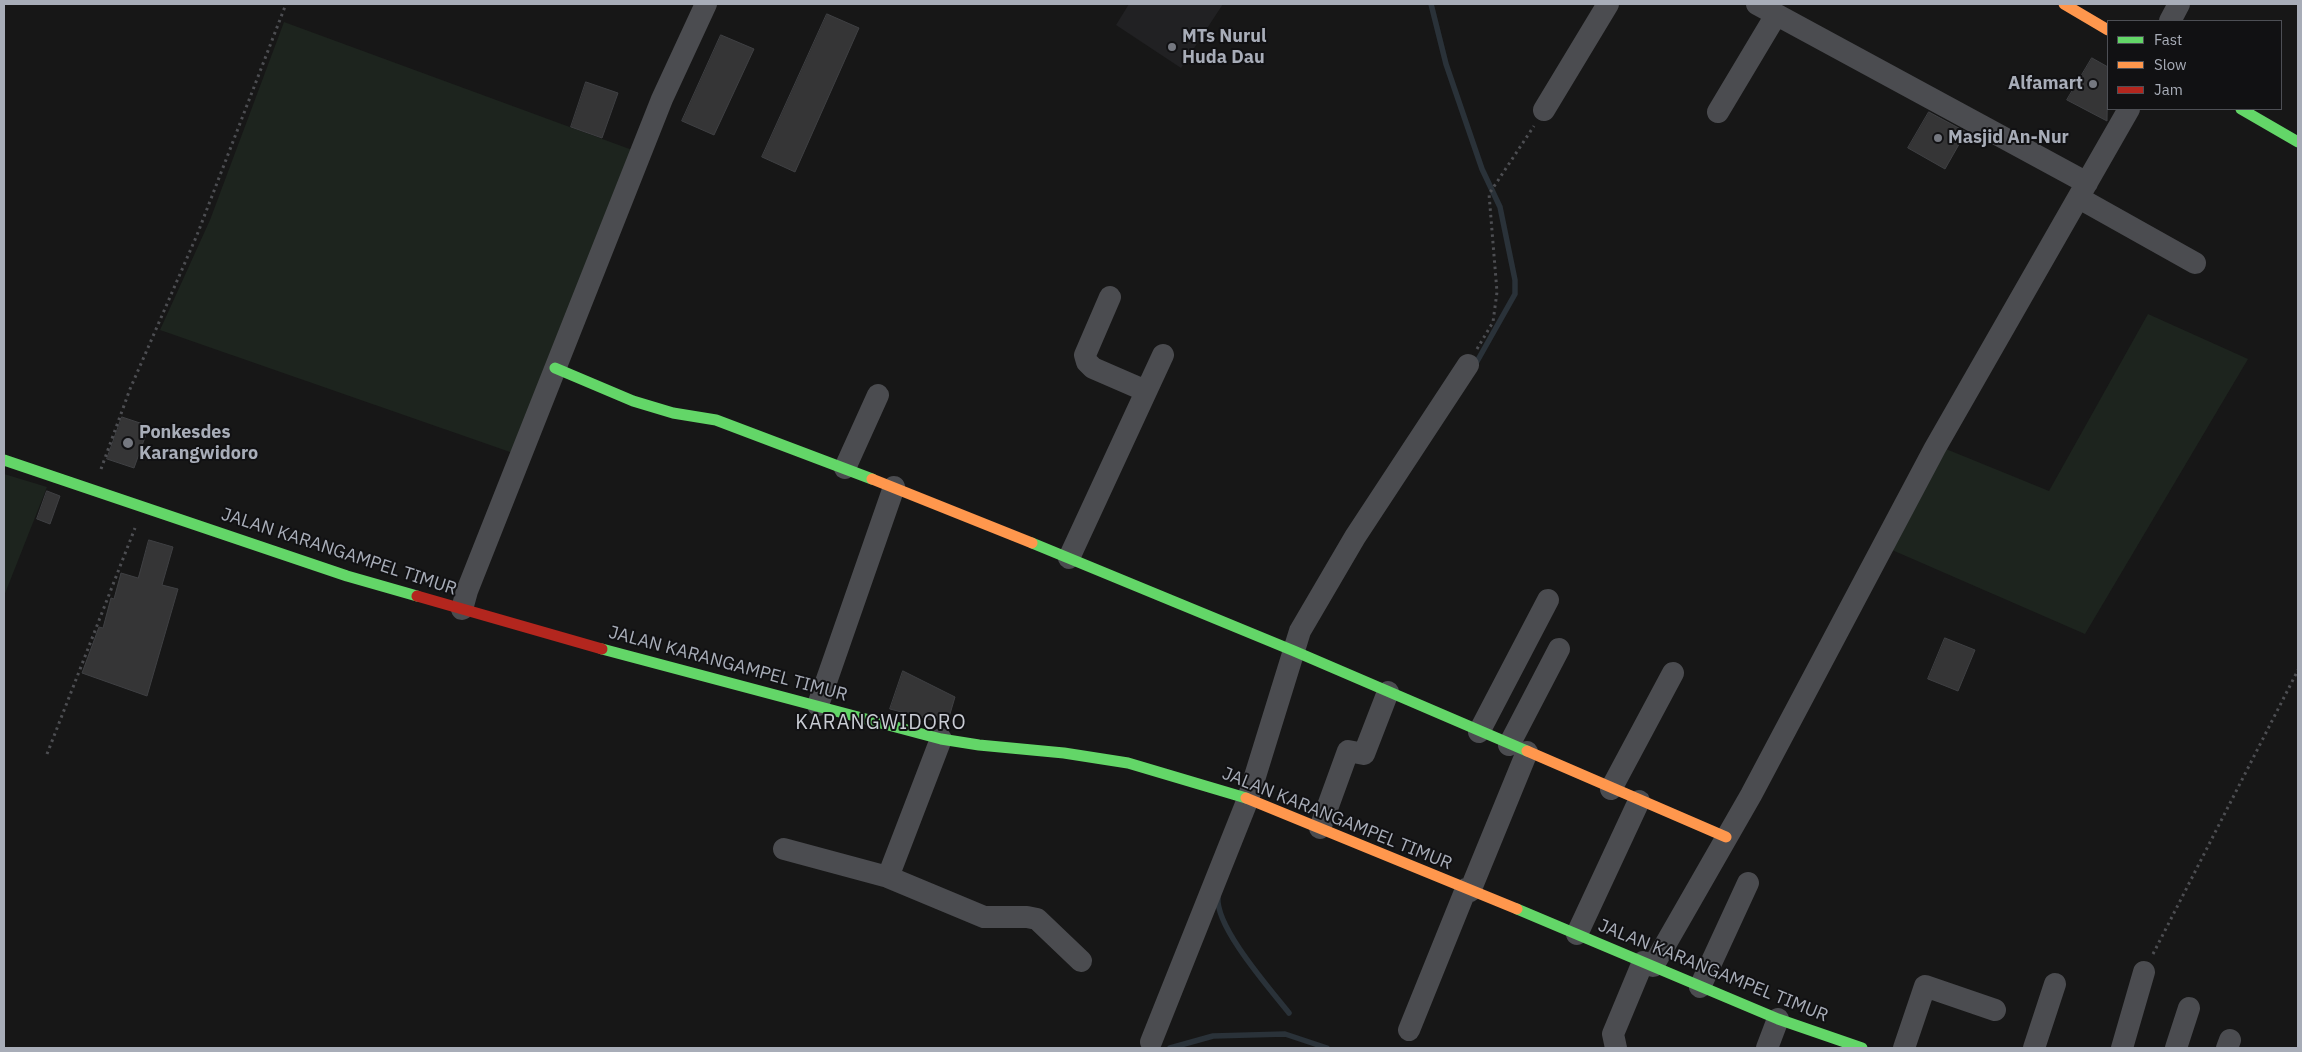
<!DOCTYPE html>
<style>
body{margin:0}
#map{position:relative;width:2302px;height:1052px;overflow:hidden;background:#171717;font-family:"IBM Plex Sans",sans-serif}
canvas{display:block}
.frame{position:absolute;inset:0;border:5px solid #a8adb8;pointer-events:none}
.legend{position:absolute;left:2107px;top:20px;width:175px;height:90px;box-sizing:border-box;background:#111113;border:1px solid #4d4f55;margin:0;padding:6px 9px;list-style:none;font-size:15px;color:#a8adb8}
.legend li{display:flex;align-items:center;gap:10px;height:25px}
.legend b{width:25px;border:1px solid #4d4f55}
</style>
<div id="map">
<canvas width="2302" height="1052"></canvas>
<div class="frame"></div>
<ul class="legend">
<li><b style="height:6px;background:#63d668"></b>Fast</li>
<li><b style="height:6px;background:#ff974d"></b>Slow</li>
<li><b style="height:6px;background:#b3261e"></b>Jam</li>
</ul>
</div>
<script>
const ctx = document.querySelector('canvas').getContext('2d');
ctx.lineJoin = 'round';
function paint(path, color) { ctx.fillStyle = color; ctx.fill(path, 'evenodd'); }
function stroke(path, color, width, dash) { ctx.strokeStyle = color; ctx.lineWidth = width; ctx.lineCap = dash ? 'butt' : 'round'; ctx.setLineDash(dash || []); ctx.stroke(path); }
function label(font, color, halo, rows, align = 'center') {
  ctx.font = font + ' "IBM Plex Sans",sans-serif'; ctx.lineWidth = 4; ctx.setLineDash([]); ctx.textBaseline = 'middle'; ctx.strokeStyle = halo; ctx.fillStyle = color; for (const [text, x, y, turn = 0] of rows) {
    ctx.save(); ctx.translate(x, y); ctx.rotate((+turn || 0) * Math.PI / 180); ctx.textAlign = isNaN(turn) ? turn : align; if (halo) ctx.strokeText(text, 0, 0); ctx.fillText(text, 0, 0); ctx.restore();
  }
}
const built = new Path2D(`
 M1129,4h94l-42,64 -65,-43z`);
const green = new Path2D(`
 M284,22l351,129 -122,302 -353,-123 50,-110z
 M2148,314l100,45 -163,275 -193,-84 54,-101 103,42z
 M4,474l43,13 -43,109z`);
const stream = new Path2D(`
 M1431,4l15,60 36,105 18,38 15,73v14l-40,71
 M1218,897c-3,30 52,92 71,116
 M1170,1048l43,-12 72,-2 42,14`);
const building = new Path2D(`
 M827,14l32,14 -64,144 -33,-15z
 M721,35l33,14 -40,86 -32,-14z
 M2092,58l16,9 -1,54 -40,-21z
 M586,82l32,11 -16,45 -31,-11z
 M1929,112l37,20 -21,37 -37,-21z
 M122,417l27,9 -15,42 -27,-9z
 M47,491l13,5 -10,28 -13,-5z
 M149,540l24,7 -11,38 16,4 -31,107 -65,-23 17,-46 4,1 8,-30 3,1 7,-26 17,5z
 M1945,638l30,12 -17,41 -30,-12z
 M903,671l52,26 -8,27 -57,-15z`);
const path = new Path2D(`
 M1477,349l16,-27 4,-30 -8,-98 45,-68
 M101,469l29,-80 67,-154 89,-231
 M47,754l88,-226
 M2153,954l145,-284`);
const street = new Path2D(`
 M1757,4l330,179
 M2170,21l9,-17
 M1544,110l64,-106
 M1718,112l58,-97
 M2079,198l116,65
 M1110,297l-25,58 2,7 6,6 53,23
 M845,468l33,-73
 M1069,558l94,-203
 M462,609l5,-18 195,-492 44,-95
 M818,705l76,-218
 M1479,732l69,-132
 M1509,745l50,-96
 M1611,789l62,-116
 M1320,828l28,-77 16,3 24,-62
 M784,849l104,28 96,40h43l10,2 44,42
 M888,877l53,-138
 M1470,891l57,-139
 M1577,934l62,-133
 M1653,966l98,-171 184,-347 194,-339
 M1700,987l48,-104
 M1409,1030l57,-141
 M1151,1042l97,-243 52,-168 55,-94 113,-172
 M1616,1048l-3,-14 30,-72
 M1767,1048l11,-29
 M1904,1048l21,-62 70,24
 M2034,1048l21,-64
 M2122,1048l22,-76
 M2176,1048l13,-40
 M2227,1048l3,-8`);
const fast = new Path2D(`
 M2241,109l57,33
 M555,368l78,33 40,12 43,7 156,59
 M4,460l343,116 70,20
 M1032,543l262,108 233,100
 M602,649l339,90 38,6 85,8 64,10 118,35
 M1517,909l261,110 84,29`);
const slow = new Path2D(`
 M2064,4l44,26
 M872,479l160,64
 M1527,751l199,86
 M1246,798l271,111`);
const jam = new Path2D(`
 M417,596l185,53`);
const markers = [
 [1172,47,5,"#757880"],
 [2093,84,5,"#757880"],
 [1938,138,5,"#757880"],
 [128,443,6,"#757880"]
];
const poiNames = [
 ["MTs Nurul",1182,37],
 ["Huda Dau",1182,58],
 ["Alfamart",2083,84,"right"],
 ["Masjid An-Nur",1948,138],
 ["Ponkesdes",139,433],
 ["Karangwidoro",139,454]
];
const streetNames = [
 ["JALAN KARANGAMPEL TIMUR",339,552,18],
 ["JALAN KARANGAMPEL TIMUR",728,664,15],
 ["JALAN KARANGAMPEL TIMUR",1337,819,22],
 ["JALAN KARANGAMPEL TIMUR",1713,971,22]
];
const quarterNames = [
 ["KARANGWIDORO",881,723]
];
paint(built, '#212123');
paint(green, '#1d241e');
stroke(stream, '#2a3239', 5.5);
paint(building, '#353536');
stroke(building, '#3f4043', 1);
stroke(path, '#4d4e52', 3, [2.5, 4]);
stroke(street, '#4b4c50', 22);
stroke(fast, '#63d668', 11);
stroke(slow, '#ff974d', 11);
stroke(jam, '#b3261e', 11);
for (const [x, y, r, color] of markers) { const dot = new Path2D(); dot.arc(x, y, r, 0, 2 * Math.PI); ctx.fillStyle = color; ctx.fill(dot); stroke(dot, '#111113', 2); }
label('bold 18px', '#a8adb8', '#111113', poiNames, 'left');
label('18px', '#a8adb8', '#111113', streetNames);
ctx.letterSpacing = '1px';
label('20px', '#c9ccd4', '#111113', quarterNames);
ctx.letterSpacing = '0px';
</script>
